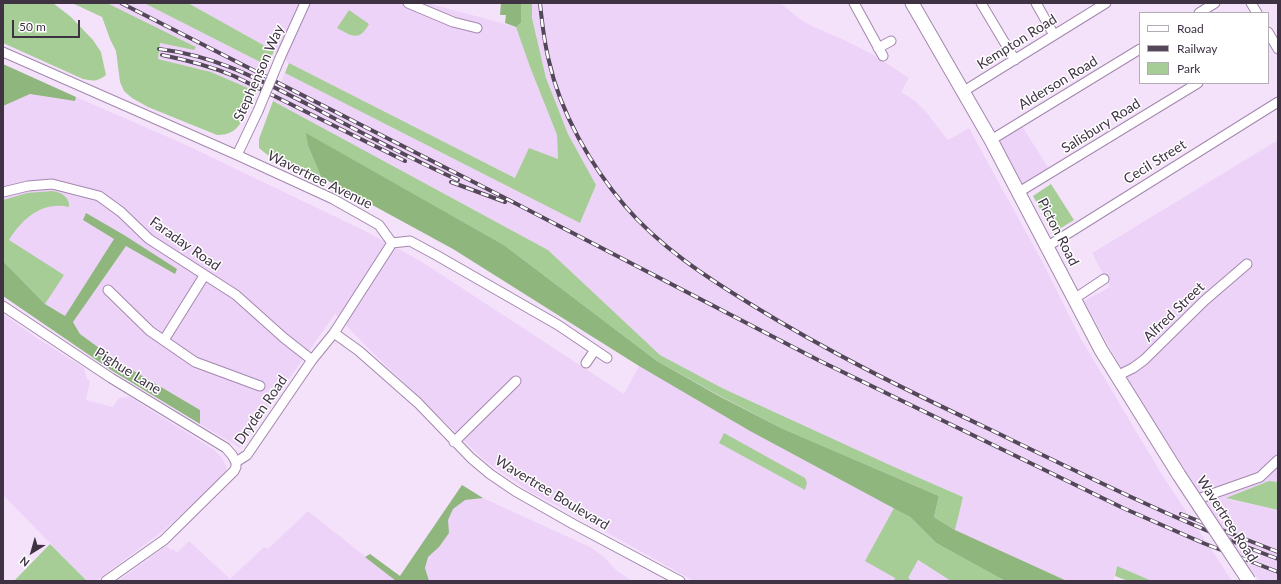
<!DOCTYPE html>
<style>
body{margin:0}
#map{position:relative;width:1281px;height:584px;overflow:hidden;background:#f4e2fb;font-family:Lato,sans-serif}
canvas{display:block}
.frame{position:absolute;inset:0;border:4px solid #3e3243;pointer-events:none}
.legend{position:absolute;left:1139px;top:12px;width:130px;height:72px;box-sizing:border-box;background:#fff;border:1px solid #b2adb4;margin:0;padding:5px 7px;list-style:none;font-size:12px;color:#3e3243}
.legend li{display:flex;align-items:center;gap:8px;height:20px}
.legend b{width:20px;border:1px solid #b2adb4}
.north{position:absolute;left:12px;top:532px;width:40px;height:40px;-webkit-text-stroke:3px #fff;paint-order:stroke;rotate:217deg;font-size:11px;font-weight:700;line-height:16px;text-align:center;color:#3e3243}
.north::after{content:'';display:block;margin:auto;width:14px;height:18px;background:#3e3243;clip-path:polygon(50% 0,100% 100%,50% 72%,0 100%)}
.scale{position:absolute;left:12px;top:20px;width:68px;height:18px;box-sizing:border-box;border:2px solid #3e3243;border-top:0;padding-left:5px;font-size:12px;line-height:14px;white-space:nowrap;color:#3e3243;-webkit-text-stroke:3px #fff;paint-order:stroke}
</style>
<div id="map">
<canvas width="1281" height="584"></canvas>
<div class="frame"></div>
<ul class="legend">
<li><b style="height:5px;background:#fff"></b>Road</li>
<li><b style="height:5px;background:#534759"></b>Railway</li>
<li><b style="height:11px;background:#a7cd97"></b>Park</li>
</ul>
<div class="north">N</div>
<div class="scale">50 m</div>
</div>
<script>
const ctx = document.querySelector('canvas').getContext('2d');
ctx.lineJoin = 'round';
function paint(path, color) { ctx.fillStyle = color; ctx.fill(path, 'evenodd'); }
function stroke(path, color, width, dash) { ctx.strokeStyle = color; ctx.lineWidth = width; ctx.lineCap = dash ? 'butt' : 'round'; ctx.setLineDash(dash || []); ctx.stroke(path); }
function label(font, color, halo, rows, align = 'center') {
  ctx.font = font + ' Lato,sans-serif'; ctx.lineWidth = 3; ctx.setLineDash([]); ctx.textBaseline = 'middle'; ctx.strokeStyle = halo; ctx.fillStyle = color; for (const [text, x, y, turn = 0] of rows) {
    ctx.save(); ctx.translate(x, y); ctx.rotate((+turn || 0) * Math.PI / 180); ctx.textAlign = isNaN(turn) ? turn : align; if (halo) ctx.strokeText(text, 0, 0); ctx.fillText(text, 0, 0); ctx.restore();
  }
}
const built = new Path2D(`
 M106,3h38l124,63 -11,26 -46,-20 -53,-13 2,-16 34,7 2,-3z
 M188,3h239l89,24 14,40 27,68 1,25 -43,18 -226,-115 -15,-12z
 M532,3h248l21,17 13,7 30,13 30,15 35,23 -8,14 13,8 12,12 22,28 21,-12 76,139 36,72 80,134 71,108h-80l-35,-15 -4,15h-46l-112,-51 8,-33 -71,-31 -170,-78 -62,-33 -112,-105 -275,-149 12,-28 295,150 16,-38 -28,-51 -22,-56 -14,-60z
 M30,94l45,7 1,-4 108,47 179,86 56,30 205,134 15,-28 111,65 144,77 23,52 34,21h-257l-124,-69 -40,-20 -45,-31 -116,-112 -34,-35 -95,134 -40,-24v-14l-83,-49 -37,-27 -7,-13 -28,-17 -42,-43v-155z
 M1022,126l27,43 -27,15 -23,-42 1,-3z
 M1278,140v342l-9,-1 -42,18 51,11v71h-19l-121,-182 -54,-98 26,-14 -18,-34z
 M3,314l34,24 47,30 3,11 3,2 -4,19 27,7 6,-9 11,-1 83,52 9,9 4,8v6l-4,5 -59,54 -67,50h-9l-84,-86z
 M462,485l21,13 107,49 13,9 13,14 16,11h-514l48,-35 5,4 2,-1 4,4 12,-12 41,38 34,-32 4,2 40,-38 88,70z`);
const green = new Path2D(`
 M3,3h50l18,14 22,23 8,12 5,23c-9,7 -13,6 -23,4l-80,-36z
 M72,3h34l3,1 87,43 -2,3 -34,-7 -2,16 53,13 46,20c-6,10 -14,33 -24,39 -5,3 -10,4 -16,4l-69,-28 -16,-9 -8,-7 -4,-9 -4,-31 -6,-12 -8,-22z
 M144,3h44l86,48 -6,15z
 M521,3h11v15l14,60 22,56 28,51 -16,38 -295,-150 4,-10 226,115 14,-30 29,11 -1,-24 -27,-68 -14,-40 5,-4z
 M349,10l20,14c-10,18 -17,12 -32,4z
 M273,101l275,149 112,105 62,33 170,78 71,31 -8,33 -21,-13 5,-21 -158,-68 -61,-32 -63,-35 -153,-116 -197,-111 1,12 13,31c-22,-7 -45,-13 -62,-29v-9z
 M1051,184l23,36 -21,13 -20,-37z
 M52,191c9,1 18,6 17,16 -27,-6 -47,12 -60,33l55,35 -19,29 -42,-43v-61l24,-7z
 M724,433l81,45 2,5 -2,7 -86,-47z
 M1269,481l9,1v28l-52,-12z
 M894,508l16,9 26,26 69,38h-54l-33,-21 -10,18 4,3h-18l1,-3 -30,-17z
 M50,544l37,37h-73z
 M1117,566l35,15h-24l-13,-5z`);
const forest = new Path2D(`
 M501,3h20v20l-5,4 -11,-4 1,-8h-6z
 M3,64l73,33 -1,4 -45,-7 -27,12z
 M306,133l198,112 153,116 62,35 62,32 158,68 -5,21 21,13 112,51h-62l-69,-38 -26,-26 -160,-86 -111,-65 -186,-117 -132,-72 -13,-31z
 M86,213l38,22 53,34 -2,5 -49,-28 -53,76 7,12 37,27 83,49v14l-89,-54 -108,-74v-35l42,43 20,12 49,-77 -31,-19z
 M462,485l21,13 -18,2 -12,9 -5,11 1,13 -10,14 -11,10 -3,11 4,13h-33l-31,-24 5,-3 30,22z`);
const street = new Path2D(`
 M408,3l45,19 24,6
 M854,3l29,53
 M981,3l34,57
 M1036,3l18,32
 M1251,3l6,10
 M1199,13l16,-10
 M1268,32l10,17
 M878,48l13,-7
 M3,52l234,103 96,44 46,26 13,18
 M280,58l25,-55
 M964,91l142,-88
 M991,140l149,-91
 M237,155l21,-44
 M3,192l25,-6 24,-2 47,12 22,16 28,27 87,56 48,43 28,22
 M1019,192l179,-109
 M392,243l18,-2 26,14 122,70 49,33
 M1048,246l230,-144
 M108,290l42,41 45,31 65,24
 M1074,299l30,-20
 M3,306l108,72 115,70 6,7 4,7
 M334,333l25,18 59,52 53,55 19,16 25,17 58,33 107,57
 M164,340l40,-64
 M586,363l9,-13
 M1117,376l16,-8 11,-8 60,-59 43,-37
 M454,442l62,-61
 M236,462l11,-7 65,-95 22,-27 58,-90
 M1195,500l65,-23 18,-17
 M106,581l58,-41 70,-69 2,-4v-5`);
const secondary = new Path2D(`
 M912,3l79,137 110,210 78,125`);
const rail = new Path2D(`
 M121,3l386,196 311,161 305,148 80,35 75,29
 M540,3c2,19 4,39 9,58 11,51 42,105 76,145 35,41 81,71 127,99 76,47 156,86 237,124 95,46 190,93 289,130
 M159,49c58,7 99,30 150,56 49,26 98,52 149,75
 M162,55c25,5 48,11 72,21l171,85
 M451,182l54,20
 M1181,514l97,38`);
const streetBridge = new Path2D(`
 M258,111l22,-53`);
const secondaryBridge = new Path2D(`
 M1179,475l70,106`);
const streetNames = [
 ["Kempton Road",1017,42,-32],
 ["Stephenson Way",259,73,-66],
 ["Alderson Road",1058,83,-31],
 ["Salisbury Road",1101,126,-32],
 ["Cecil Street",1155,162,-32],
 ["Wavertree Avenue",320,180,26],
 ["Picton Road",1058,232,63],
 ["Faraday Road",185,244,35],
 ["Alfred Street",1174,312,-44],
 ["Pighue Lane",128,371,32],
 ["Dryden Road",261,410,-55],
 ["Wavertree Boulevard",552,493,31],
 ["Wavertree Road",1227,519,57]
];
paint(built, '#eed3f9');
paint(green, '#a7cd97');
paint(forest, '#8eb67d');
stroke(street, '#a387ae', 11);
stroke(secondary, '#a387ae', 15);
stroke(street, '#fff', 9);
stroke(secondary, '#fff', 13);
stroke(rail, '#534759', 4);
stroke(rail, '#fff', 2.5, [8]);
stroke(streetBridge, '#a387ae', 11, []);
stroke(secondaryBridge, '#a387ae', 15, []);
stroke(streetBridge, '#fff', 9);
stroke(secondaryBridge, '#fff', 13);
label('14px', '#3e3243', '#fff', streetNames);
</script>
